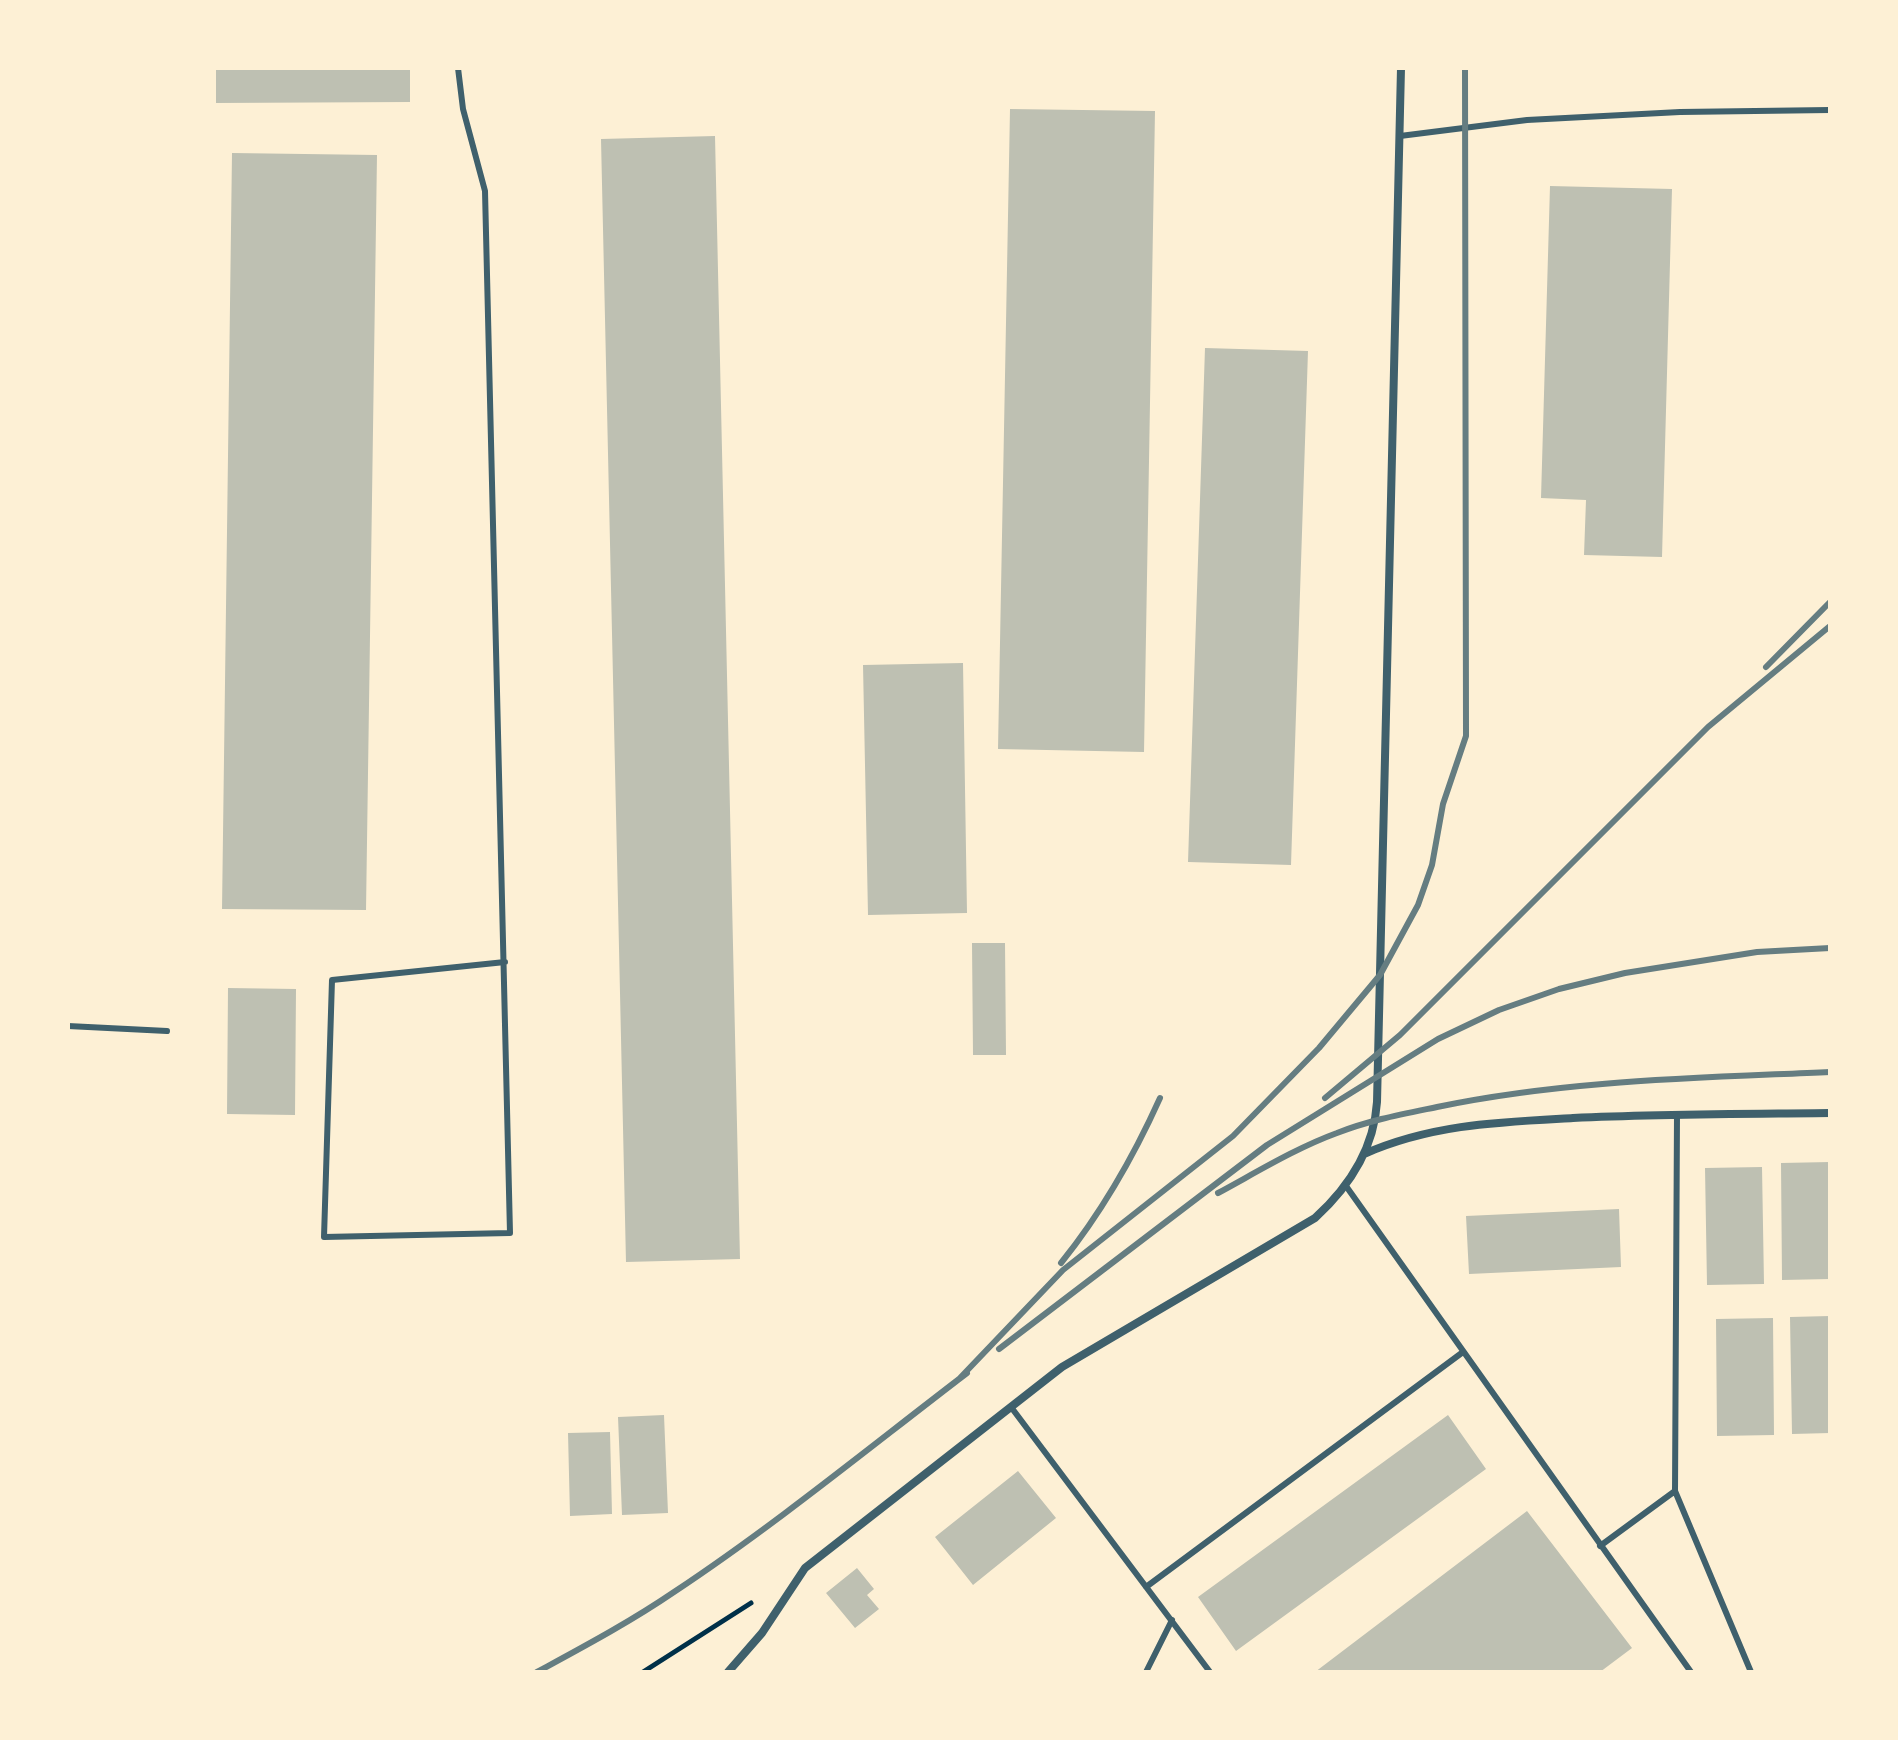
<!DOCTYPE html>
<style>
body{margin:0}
#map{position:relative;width:1898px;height:1740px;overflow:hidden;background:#fdf0d5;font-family:"Source Serif 4",serif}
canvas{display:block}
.frame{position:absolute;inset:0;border:70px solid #fdf0d5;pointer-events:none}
</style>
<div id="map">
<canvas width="1898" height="1740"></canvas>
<div class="frame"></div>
</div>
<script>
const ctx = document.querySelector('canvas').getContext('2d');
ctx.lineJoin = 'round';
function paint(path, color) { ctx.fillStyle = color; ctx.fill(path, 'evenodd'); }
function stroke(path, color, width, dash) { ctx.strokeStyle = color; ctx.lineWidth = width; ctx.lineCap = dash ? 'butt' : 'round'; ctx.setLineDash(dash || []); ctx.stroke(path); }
const building = new Path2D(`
 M216,68h194v34l-194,1z
 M1010,109l145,2 -11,641 -146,-3z
 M715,136l25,1123 -114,3 -25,-1123z
 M232,153l145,2 -11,755 -144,-1z
 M1550,186l122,3 -10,368 -78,-2 2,-55 -45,-2z
 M1205,348l103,3 -17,514 -103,-3z
 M963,663l4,250 -99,2 -5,-250z
 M972,943h33l1,112h-33z
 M228,988l68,1 -1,126 -68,-1z
 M1830,1162v117l-48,1 -1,-117z
 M1762,1167l2,117 -57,1 -2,-117z
 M1619,1209l2,58 -152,7 -3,-58z
 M1830,1316v117l-38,1 -2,-117z
 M1773,1318l1,117 -57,1 -1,-117z
 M664,1415l4,98 -46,2 -4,-98z
 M1448,1415l38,54 -250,182 -38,-54z
 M610,1432l2,82 -42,2 -2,-83z
 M1018,1471l38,47 -83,67 -38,-48z
 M1527,1511l105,137 -32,24h-285z
 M857,1568l17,21 -7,6 12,14 -24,19 -29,-35z`);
const path = new Path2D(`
 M643,1672l108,-69`);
const service = new Path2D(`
 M458,68l5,41 22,82 25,1042 -186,4 8,-257 173,-18
 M1400,136l127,-16 153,-8 150,-2
 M68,1026l99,5
 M1677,1115l-2,376 76,181
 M1346,1186l345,486
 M1011,1407l199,265
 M1600,1546l75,-55
 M1146,1587l317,-235
 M1146,1672l26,-52`);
const minor = new Path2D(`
 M1364,1154c68,-30 136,-32 209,-36 86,-4 172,-4 257,-5
 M728,1672l34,-39 43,-65 257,-201 253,-149c34,-31 59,-69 62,-116l24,-1034`);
const rail = new Path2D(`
 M1766,667l64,-65
 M1325,1098l75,-63 308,-308 122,-101
 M1218,1193c39,-21 78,-45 119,-60 33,-13 66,-19 100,-26 129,-27 262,-29 393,-35
 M1061,1263c41,-51 72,-105 99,-165
 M999,1349l268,-204 171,-106 61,-29 60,-21 66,-16 132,-21 73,-4
 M959,1379l104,-109 170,-134 86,-88 61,-73 38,-70 14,-40 11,-61 23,-68 -1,-668
 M537,1672c46,-25 93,-50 137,-80 101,-67 196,-145 293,-219`);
paint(building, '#bec0b2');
stroke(path, '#003049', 5);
stroke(service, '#3f606c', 6);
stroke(minor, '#3f606c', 8);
stroke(rail, '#657d81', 6);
</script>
